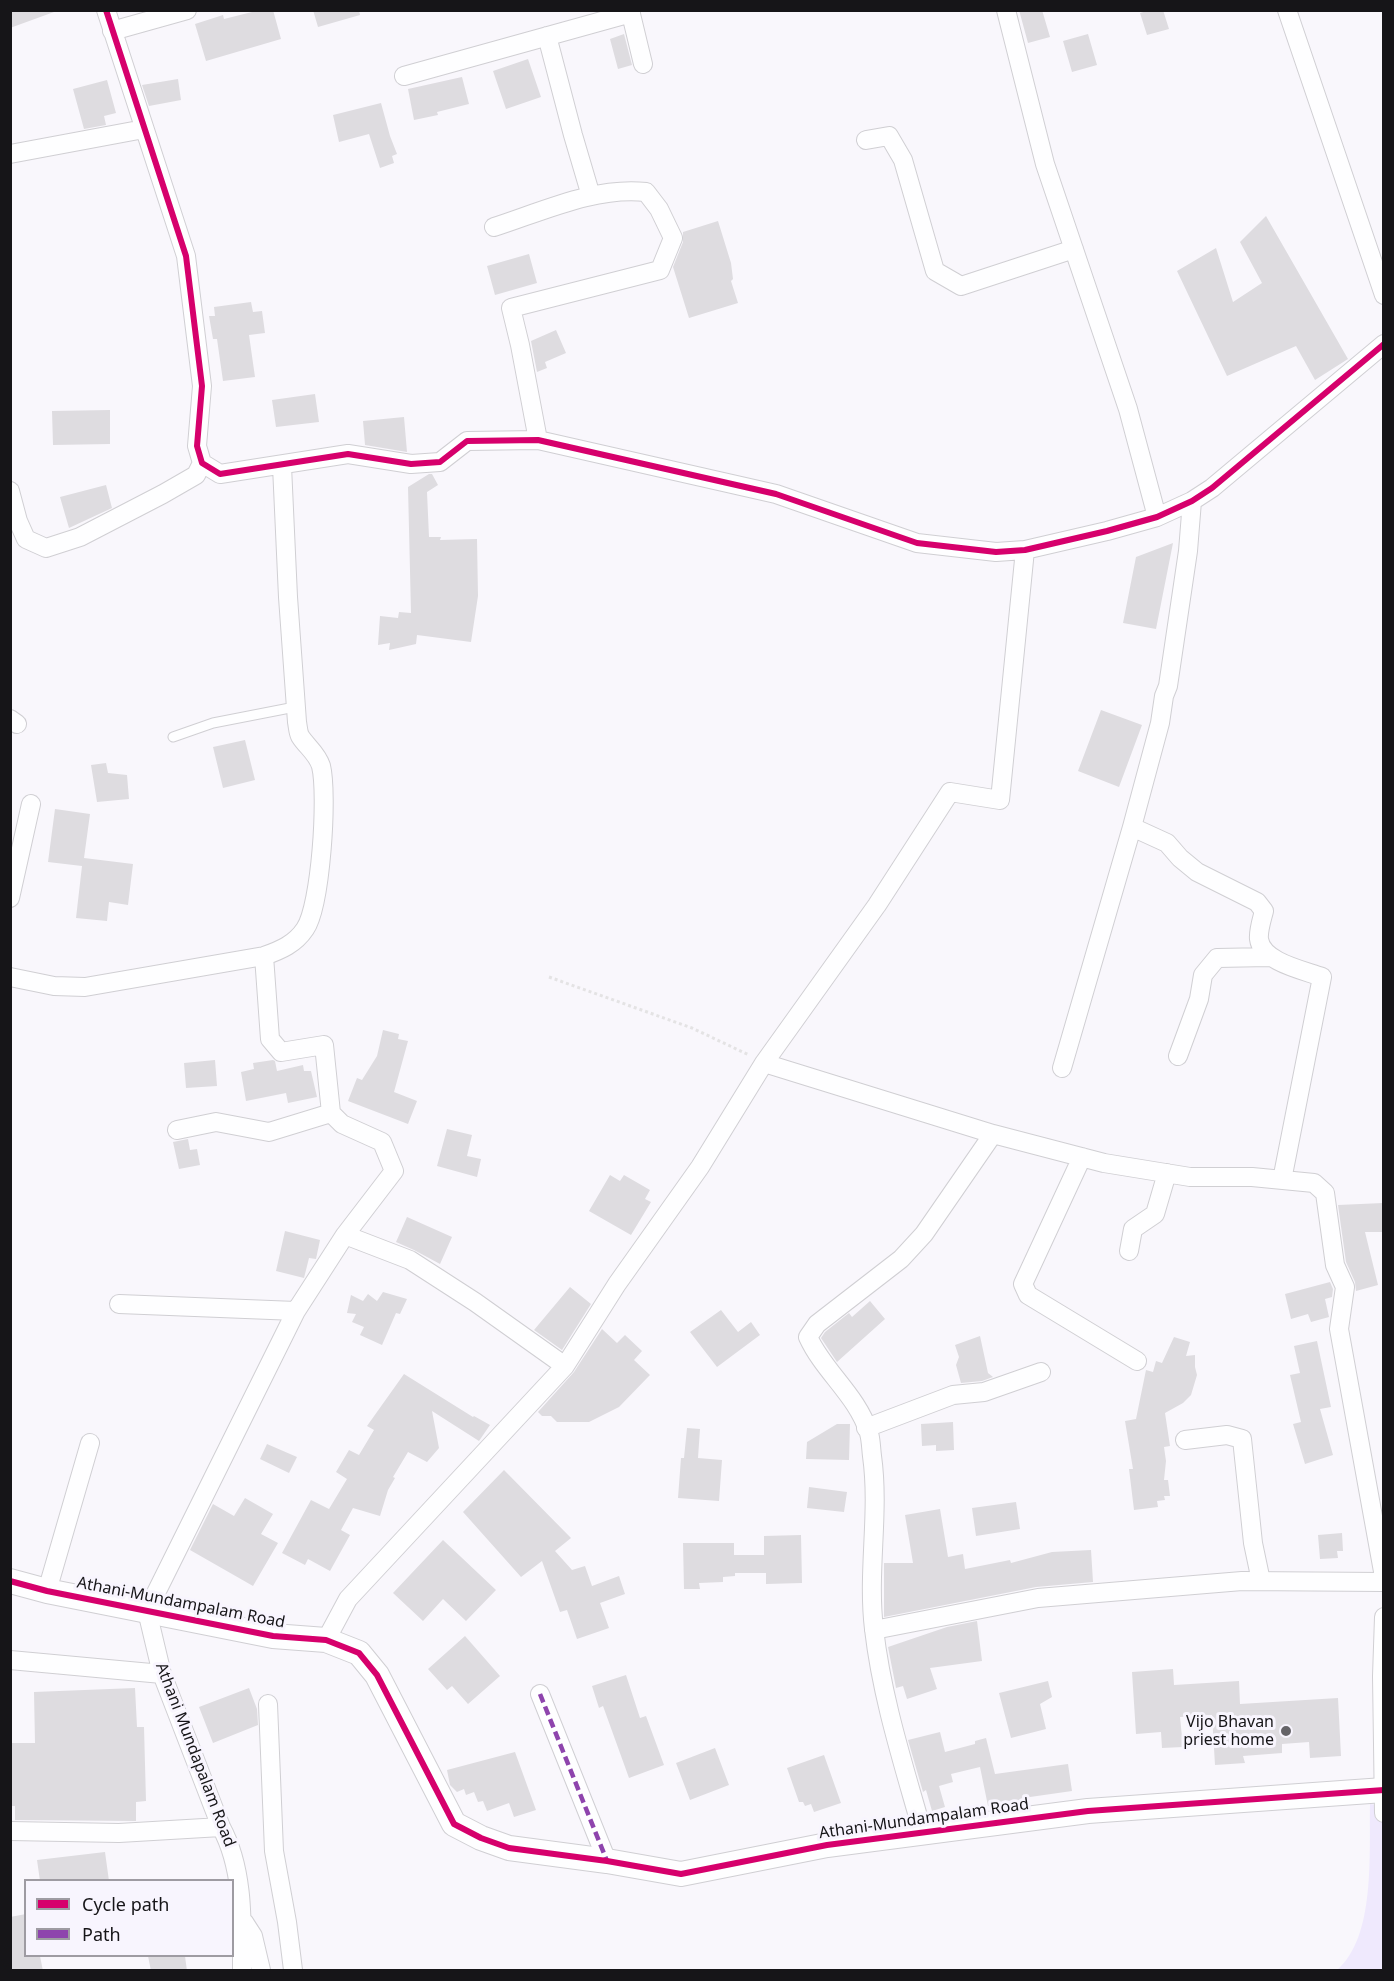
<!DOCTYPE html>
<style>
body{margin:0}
#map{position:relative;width:1394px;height:1981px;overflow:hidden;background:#f9f7fc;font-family:"Noto Sans",sans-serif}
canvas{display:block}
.frame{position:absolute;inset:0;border:12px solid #161518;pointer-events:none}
.legend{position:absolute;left:24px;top:1879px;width:210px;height:78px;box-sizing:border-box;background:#f8f5fe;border:2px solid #9e9ba2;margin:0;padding:8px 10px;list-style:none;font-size:18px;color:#161518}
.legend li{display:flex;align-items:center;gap:12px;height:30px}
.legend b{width:30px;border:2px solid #9e9ba2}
</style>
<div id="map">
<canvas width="1394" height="1981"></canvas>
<div class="frame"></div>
<ul class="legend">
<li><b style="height:8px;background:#d6006c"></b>Cycle path</li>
<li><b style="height:8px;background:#8e44ad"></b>Path</li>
</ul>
</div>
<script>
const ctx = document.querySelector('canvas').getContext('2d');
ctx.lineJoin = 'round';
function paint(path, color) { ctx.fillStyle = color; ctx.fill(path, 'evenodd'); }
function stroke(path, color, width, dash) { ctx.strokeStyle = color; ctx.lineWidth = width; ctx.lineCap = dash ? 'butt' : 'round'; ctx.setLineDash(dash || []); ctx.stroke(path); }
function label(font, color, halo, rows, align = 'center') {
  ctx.font = font + ' "Noto Sans",sans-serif'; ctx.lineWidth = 6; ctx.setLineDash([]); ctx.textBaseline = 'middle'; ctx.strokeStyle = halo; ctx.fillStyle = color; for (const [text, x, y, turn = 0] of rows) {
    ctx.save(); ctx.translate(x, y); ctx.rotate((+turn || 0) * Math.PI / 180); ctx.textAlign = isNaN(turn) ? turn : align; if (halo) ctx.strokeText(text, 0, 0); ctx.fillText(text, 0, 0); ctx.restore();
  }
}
const green = new Path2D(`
 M1370,1804l13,2v164h-46c39,-33 32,-118 33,-166z`);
const building = new Path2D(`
 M10,10h44v2l-44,16z
 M260,10h13l8,29 -75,22 -11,-37 28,-9 1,4z
 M313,10h46l1,5 -42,12z
 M1019,10h23l8,27 -22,6z
 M1150,10h13l6,19 -22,6 -7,-22z
 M624,34l8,31 -14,4 -8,-30z
 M1088,34l9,31 -25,7 -9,-31z
 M528,59l13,38 -35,12 -13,-38z
 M462,77l7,27 -32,8 1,3 -24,5 -6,-31z
 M178,79l3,21 -32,6 -7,-21z
 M107,80l9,33 -12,3 2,9 -22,4 -11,-40z
 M381,103l9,33 7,18 -5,2 2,7 -14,5 -11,-34 -30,8 -6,-27z
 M1266,216l82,143 -33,21 -19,-34 -69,30 -50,-105 39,-23 17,54 29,-19 -22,-41z
 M718,221l13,42 2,16 -2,2 7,22 -49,15 -16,-51 10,-25v-10z
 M529,254l8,29 -42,12 -8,-29z
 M251,302l2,10 9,-1 3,22 -16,2 6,42 -32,4 -6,-42h-4l-4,-23h6l-1,-9z
 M556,330l10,23 -21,9 2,6 -10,4 -6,-31z
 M315,394l4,28 -43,5 -4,-27z
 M110,410v34l-57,1 -1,-34z
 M404,417l3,35 -42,-7 -2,-24z
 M429,474h3l6,11 -11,7 2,45h12l-1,3 37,-1 1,57 -7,46 -54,-7 -1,9 -27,6 1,-7 -12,2 2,-29 18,2 1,-6 12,1 -3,-126z
 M106,485l6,23 -43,20 -9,-31z
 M1173,543l-17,86 -33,-6 13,-66z
 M1101,710l41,15 -23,62 -41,-16z
 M245,740l10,40 -32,8 -10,-41z
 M106,763l2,10 19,2 2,24 -32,3 -6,-37z
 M55,809l35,5 -6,44 49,6 -5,41 -19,-3 -2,19 -31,-3 6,-52 -34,-4z
 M383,1030l16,4 -1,5 10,2 -14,51 23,9 -9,23 -60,-23 9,-23 5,2 15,-24z
 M215,1060l2,26 -31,2 -2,-25z
 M273,1060l2,1 2,10 26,-6 1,6h7l6,26 -29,6 -2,-10 -40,8 -5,-29 13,-3 -1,-6z
 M447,1129l25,6 -5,21 14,3 -4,18 -40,-11z
 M188,1139l2,11 7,-1 3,16 -21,4 -6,-27z
 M610,1175l10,6 4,-6 26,15 -5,9 6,3 -20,33 -42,-24z
 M1383,1203v29h-18l13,53 -22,6 -1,-9 -9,-20 -8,-57z
 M407,1217l45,20 -12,27 -26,-14 -18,-8z
 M285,1231l35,9 -4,19 -7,-1 -5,20 -28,-7z
 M1330,1282l3,7 -1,8 -7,2 4,18 -18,5 -3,-8 -17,5 -6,-25z
 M570,1287l21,17 -29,46 -28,-20z
 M383,1292l24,7 -7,15 -4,-1 -14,32 -22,-10 4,-8 -12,-5 4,-8 -9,-1 4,-18 12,6 5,-7 9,7z
 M870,1301l15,18 -48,43 -16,-24 4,-6 24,-19 3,4z
 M721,1310l17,22 13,-10 9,13 -43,32 -27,-35z
 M602,1329l15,14 8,-8 17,16 -8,9 16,15 -31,32 -30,15h-32l-6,-6h-9l-4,-4 36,-40z
 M980,1336l8,37 5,4 -11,4 -21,2 -5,-18 3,-8 -4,-12z
 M1174,1337l16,5 -4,14 9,-1v12l2,8 -6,20 -8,8 -18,10 5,33 -6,1 2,14 -2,19h4l2,16h-6l1,4 -8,1 1,6 -24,3 -5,-41h4l-8,-48 11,-2 10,-49 7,2 3,-11 6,2z
 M1317,1341l14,66 -11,2 13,46 -28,9 -12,-40 8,-2 -11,-47 10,-2 -6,-27z
 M404,1374l69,43 1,-1 16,9 -11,16 -47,-30 7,37 -12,14 -19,-10 -15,25 2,1 -7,12 -8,26 -27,-8 -12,22 9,5 -20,36 -22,-12 -3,6 -23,-12 29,-53 18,9 18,-30 -11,-7 13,-22 10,5 15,-25 -7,-4z
 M953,1422l1,28 -18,1v-6l-14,1 -1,-22z
 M837,1424h13l-1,36 -43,-1 1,-17z
 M687,1428l13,1 -2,29 24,2 -3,41 -41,-3 3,-40h3z
 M267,1444l30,13 -8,16 -29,-14z
 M504,1470l67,68 -16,13 17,19 13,-4 7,20 27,-10 6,18 -25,9 9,25 -32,11 -10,-29 -7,2 -18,-51 -21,16 -58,-65z
 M809,1487l38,5 -3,20 -37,-4z
 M245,1498l28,16 -12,20 17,9 -25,43 -63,-36 23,-46 21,12z
 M1016,1502l4,27 -44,7 -4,-28z
 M940,1509l8,48 15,-3 2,15 45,-9 1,3 41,-11 39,-2 2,32 -57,5 -152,30v-54h29l-8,-48z
 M1342,1533l1,18h-6l1,7 -18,1 -2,-24z
 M801,1535l1,48 -36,1v-11h-31v3l-12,1v5l-24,1 1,6h-16l-1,-46h51v12h30v-19z
 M443,1540l53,50 -30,31 -23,-22 -20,22 -30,-28z
 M977,1621l5,40 -52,7 7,21 -30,10 -4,-13 -7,2 -8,-41 59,-20z
 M465,1636l35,40 -32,28 -16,-18 -5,4 -19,-21z
 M1173,1669l1,16 65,-4 1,23 98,-6 3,58 -31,2 -1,-16 -27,2v9l-39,3 2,7 -30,2 -3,-50 -32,2 3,30 -21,1 -1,-16 -25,2 -4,-62z
 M626,1675l14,43 6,-2 18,49 -35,13 -26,-72 -4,2 -7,-22z
 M1048,1681l4,16 -12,7 6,25 -35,9 -12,-45z
 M135,1688l2,39h7l2,74 -10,1v19l-121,-1v-14h-5v-63h25l-1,-51z
 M249,1688l8,21 1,16 -45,18 -14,-36z
 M940,1732l5,20 30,-8v-3l11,-3 9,36 73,-10 4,27 -49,7 1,2 -36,6 -8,-39 -29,7 2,8 -14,4 6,21 -13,4 -6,-21 -3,2 -15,-52z
 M715,1748l14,37 -39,15 -14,-37z
 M515,1752l21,58 -22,7 -5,-14 -22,8 -4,-10 -5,1 -4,-10 -8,3 -2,-6 -7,3 -7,-7 -3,-15z
 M824,1755l17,48 -27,9 -3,-8 -6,2 -2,-4h-4l-12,-34z
 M105,1852l4,29h-69l-3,-21z
 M26,1914v42h14l3,15h-33v-54z
 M148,1956h37l2,15h-36z`);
const path = new Path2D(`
 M549,977l143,51 57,27`);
const lane = new Path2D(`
 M173,737l40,-14 82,-16`);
const street = new Path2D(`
 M106,10l80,246 16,130 -5,60 5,17 18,11 128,-20 63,10 29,-2 27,-21 71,-1 238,54 141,49 79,9 29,-2 82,-19 50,-14 35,-16 20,-13 172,-144
 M630,10l13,54
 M1006,10l39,154 83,245 29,108
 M1287,10l97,285
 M112,31l75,-21
 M547,36l26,99 18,61
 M404,76l227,-63
 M866,140l23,-4 14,24 32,111 26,15 113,-37
 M10,154l134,-25
 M494,227c47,-15 102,-41 152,-35l13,17 14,29 -13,32 -149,38 9,37 18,95
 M10,491l8,30 8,18 20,9 34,-11 83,-43 33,-19 6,-12
 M10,719l7,5
 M1132,827l35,16 13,15 17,14 60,30 7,9c-2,8 -6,20 -5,28 3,23 44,31 63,38l-40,203
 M10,898l21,-94
 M264,956l6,83 11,13 43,-7 7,68
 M10,977l44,9 31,1 179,-31c17,-6 31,-12 41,-27 16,-23 23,-135 16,-163 -4,-13 -15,-20 -21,-30 -2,-4 -2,-9 -3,-14l-9,-125 -6,-131
 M1178,1056l21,-57 4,-24 14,-17 52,-1
 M764,1063l229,71 111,29 86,14h62l62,6 11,10 10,72 10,22 -6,42 45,248
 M1062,1068l70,-241 28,-104 4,-27 4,-10 20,-135 4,-50
 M177,1130l39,-8 53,10 62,-19 11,11 40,18 12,29 -49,64 -49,76 -149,300 15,63 59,153c23,42 21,96 21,143
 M1082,1157l-59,127 5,11 109,66
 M345,1235l65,25 65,42 90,64
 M1129,1251l4,-22 22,-15 12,-41
 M119,1304l177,7
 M866,1428l87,-33 31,-3 57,-20
 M1185,1440l42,-5 15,4 11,104 8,38
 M47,1591l43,-148
 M1384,1617l-2,59 2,137
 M874,1630l164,-32 204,-17 142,1
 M326,1640l22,-41 217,-233 52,-82 83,-117 64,-104 113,-158 73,-113 50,8 25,-250
 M10,1660l152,14
 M540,1694l67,167
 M268,1704l6,147 13,71 6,48
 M10,1831l109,2 102,-6
 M923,1834c-19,-68 -41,-135 -49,-205 -7,-58 6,-116 -2,-173 -1,-8 -1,-16 -3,-23 -12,-38 -45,-61 -61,-96l9,-13 84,-65 23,-25 69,-100
 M244,1922l9,14 8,34`);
const secondary = new Path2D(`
 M10,1581l37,10 226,45 53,4 33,13 18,22 77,149 27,14 28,10 98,13 74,13 146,-29 261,-34 296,-21`);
const quiet = new Path2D(`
 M540,1694l67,167`);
const cycleway = new Path2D(`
 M106,10l80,246 16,130 -5,60 5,17 18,11 128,-20 63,10 29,-2 27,-21 71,-1 238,54 141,49 79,9 29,-2 82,-19 50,-14 35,-16 20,-13 172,-144
 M10,1581l37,10 226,45 53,4 33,13 18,22 77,149 27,14 28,10 98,13 74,13 146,-29 261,-34 296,-21`);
const markers = [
 [1286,1731,6,"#656468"]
];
const streetNames = [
 ["Athani-Mundampalam Road",181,1603,11],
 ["Athani Mundapalam Road",195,1755,69],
 ["Athani-Mundampalam Road",924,1819,-8]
];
const poiNames = [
 ["Vijo Bhavan",1274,1722],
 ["priest home",1274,1740]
];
paint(green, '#efe9fd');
paint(building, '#dedce0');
stroke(lane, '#d0cfd3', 11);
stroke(street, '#d0cfd3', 20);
stroke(secondary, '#d0cfd3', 26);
stroke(path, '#e4e3e4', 3, [3, 3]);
stroke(lane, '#fefeff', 9);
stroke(street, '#fefeff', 18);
stroke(secondary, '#fefeff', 24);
stroke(quiet, '#8e44ad', 4.5, [9, 4.5]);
stroke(cycleway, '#d6006c', 6);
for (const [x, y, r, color] of markers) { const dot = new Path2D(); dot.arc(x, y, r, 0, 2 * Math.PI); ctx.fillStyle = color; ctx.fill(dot); stroke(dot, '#f8f5fe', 2); }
label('16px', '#161518', '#f8f5fe', streetNames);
label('16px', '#161518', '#f8f5fe', poiNames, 'right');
</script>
